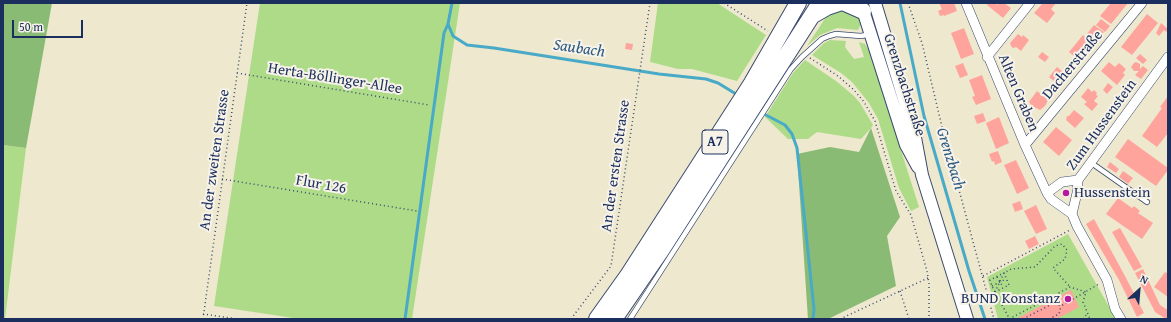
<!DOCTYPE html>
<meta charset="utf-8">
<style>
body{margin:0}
#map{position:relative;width:1171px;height:322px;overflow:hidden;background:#ede8ce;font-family:"Gentium Book Plus",serif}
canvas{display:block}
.frame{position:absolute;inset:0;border:4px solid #1b2f5e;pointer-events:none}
.north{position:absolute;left:1119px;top:270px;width:40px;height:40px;-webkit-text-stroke:3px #f7f3e8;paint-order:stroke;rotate:26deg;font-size:11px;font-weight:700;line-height:16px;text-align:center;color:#1b2f5e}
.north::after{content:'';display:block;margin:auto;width:14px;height:18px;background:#1b2f5e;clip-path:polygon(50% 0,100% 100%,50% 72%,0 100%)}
.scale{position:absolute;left:12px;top:20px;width:71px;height:18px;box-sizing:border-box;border:2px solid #1b2f5e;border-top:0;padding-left:5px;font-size:12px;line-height:14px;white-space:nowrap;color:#1b2f5e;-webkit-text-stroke:3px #f7f3e8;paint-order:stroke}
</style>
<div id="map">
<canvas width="1171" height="322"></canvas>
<div class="frame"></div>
<div class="north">N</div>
<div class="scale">50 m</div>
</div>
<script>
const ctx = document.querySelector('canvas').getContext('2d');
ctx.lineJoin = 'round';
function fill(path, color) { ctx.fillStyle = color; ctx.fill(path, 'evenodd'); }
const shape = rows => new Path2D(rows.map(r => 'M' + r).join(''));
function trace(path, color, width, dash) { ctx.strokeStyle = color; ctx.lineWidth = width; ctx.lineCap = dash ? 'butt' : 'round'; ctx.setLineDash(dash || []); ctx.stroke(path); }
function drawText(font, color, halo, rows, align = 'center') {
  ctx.font = font + ' "Gentium Book Plus",serif'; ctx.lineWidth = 4; ctx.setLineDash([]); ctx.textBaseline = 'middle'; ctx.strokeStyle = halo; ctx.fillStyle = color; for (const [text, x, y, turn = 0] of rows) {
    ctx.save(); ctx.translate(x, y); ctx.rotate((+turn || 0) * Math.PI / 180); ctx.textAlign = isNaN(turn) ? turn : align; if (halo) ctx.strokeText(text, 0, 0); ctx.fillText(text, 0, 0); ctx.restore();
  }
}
fill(shape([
 [260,3,460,3,412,319,300,319,214,306],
 [658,3,717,3,766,35,737,81,692,69,678,69,650,62],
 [844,8,856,13,861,24,858,30,837,28,820,35,807,46,830,11],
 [830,40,846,41,845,47,854,59,864,57,859,42,865,44,869,50,919,207,911,211,899,188,878,119,869,103,852,82,841,73,812,55,824,43],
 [805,60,836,81,854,96,860,103,873,125,871,128,861,139,817,132,808,139,788,139,765,117,793,73],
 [3,145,26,148,5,319,3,319],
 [1068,234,1116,319,998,319,987,277]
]), '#addb88');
fill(shape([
 [3,3,52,3,26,148,3,145],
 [871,128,900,217,887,236,896,286,828,319,808,319,797,154,830,147,859,152]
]), '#8abb74');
trace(shape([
 [900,3,924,116,969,271,985,319],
 [448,24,453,36,467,45,494,48,659,74,706,79,718,83,736,94],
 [766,115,785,125,792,134,797,148,814,309,813,319],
 [405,319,444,33,448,24,452,3]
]), '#49aac8', 3);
fill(shape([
 [939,3,954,3,957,11,944,16,944,15,940,16,938,11,942,9],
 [988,3,995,3,997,5,999,3,1004,3,1011,8,1003,18,987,5],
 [1043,3,1056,3,1051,9,1055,13,1047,23,1034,13],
 [1111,3,1128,3,1111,24,1100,16],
 [1147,14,1158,23,1132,55,1121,47],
 [1101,19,1110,26,1105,32,1096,25],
 [1161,23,1168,29,1166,32,1164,30,1159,36,1156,33],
 [1094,25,1104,32,1096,41,1087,34],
 [964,28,974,54,961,59,951,33],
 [1018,34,1022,37,1023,35,1029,40,1021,51,1016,47,1013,48,1011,46,1010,43],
 [1083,35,1095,45,1081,62,1069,52],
 [626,43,633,44,632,50,625,49],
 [1042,52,1049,57,1045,62,1038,57],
 [1140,54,1147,60,1143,64,1136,58],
 [1109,62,1115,67,1119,63,1126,69,1123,73,1125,75,1117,85,1101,71],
 [1136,62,1140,64,1140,69,1143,66,1148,70,1141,79,1135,75,1139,71,1134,71,1131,67,1134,63],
 [963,63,968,75,960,78,955,66],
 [1057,67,1068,76,1060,86,1049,77],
 [982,75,991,99,976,105,972,97,975,96,969,80],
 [1108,83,1113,87,1107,94,1103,90],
 [1088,88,1092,92,1094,90,1097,93,1096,95,1098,96,1094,101,1098,104,1092,111,1084,104,1087,102,1081,97],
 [1037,91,1048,100,1045,106,1040,110,1032,106,1029,102],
 [1168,96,1168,133,1157,147,1142,136,1162,108,1160,107],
 [1074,110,1084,118,1075,128,1066,120,1067,116,1069,116],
 [983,113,986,121,977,124,974,116],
 [999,117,1009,143,996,149,986,123],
 [1056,127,1072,140,1059,156,1043,142],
 [1128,139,1168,168,1168,170,1156,186,1115,157],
 [998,151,1002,162,995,165,994,161,992,162,989,154],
 [1016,160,1029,188,1017,194,1004,165],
 [1110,162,1119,169,1116,173,1107,167],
 [1123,171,1133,178,1128,184,1119,177],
 [1118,198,1132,208,1134,206,1140,211,1138,213,1153,223,1142,239,1106,214],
 [1020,201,1023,209,1015,212,1012,204],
 [1036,205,1047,229,1036,234,1024,211],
 [1094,219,1125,276,1144,313,1137,317,1119,280,1086,224],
 [1120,228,1142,267,1134,271,1112,232],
 [1035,236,1039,244,1029,249,1025,241],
 [1143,269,1160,305,1168,310,1168,319,1166,319,1155,312,1153,308,1135,273],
 [1165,272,1168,274,1168,297,1154,287],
 [1071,290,1079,307,1066,314,1056,319,1016,319]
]), '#ffa49d');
const lane = shape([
 [1090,162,1147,202],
 [630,319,791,69,802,57,822,39,829,36,836,34,861,36,871,34]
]);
const street = shape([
 [966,3,1025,145,1047,193,1051,199,1072,214,1077,226,1107,280,1115,309,1121,319],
 [987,57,1030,3],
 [1025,145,1142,3],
 [1047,193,1062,182,1078,180],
 [1072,214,1077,193,1078,180,1168,57]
]);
const secondary = shape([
 [875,3,914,132,922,175,967,319],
 [861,4,906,145,918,167]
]);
const highway = shape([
 [845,3,863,11],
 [813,15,827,7,839,3],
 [597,319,627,277,752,83,798,3],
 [614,319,662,249,820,3]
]);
trace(lane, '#3a4b6f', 6);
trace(street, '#3a4b6f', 10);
trace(secondary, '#3a4b6f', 14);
trace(highway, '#3a4b6f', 18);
trace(shape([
 [724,3,768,31],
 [908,3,922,43,943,131,994,319],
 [810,58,838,76,854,90,864,102,875,121,896,191,911,215,927,271,929,284,929,319],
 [237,73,429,105],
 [222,179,417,211],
 [983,276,1070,230],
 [997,277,1003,287],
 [992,286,1006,279],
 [900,291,909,319],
 [995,292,1004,273,1011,269,1035,267,1055,246,1062,244,1067,250,1065,259,1053,268,1070,287],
 [995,292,1009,285,1004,273,990,280,992,286,995,292,1009,318],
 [203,314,238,319],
 [203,319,247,3],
 [571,319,611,266,650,3],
 [840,319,928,278],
 [1009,319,1070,287,1086,292,1083,302,1090,319],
 [1023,319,1054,303,1061,306,1099,284],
 [1049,319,1059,314,1061,306],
 [1083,319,1087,314]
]), '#3a4b6f', 1.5, [1, 3]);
trace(lane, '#fff', 4.5);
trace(street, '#fff', 9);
trace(secondary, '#fff', 12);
trace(highway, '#fff', 16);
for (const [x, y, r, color] of [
 [1066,193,4,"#b5179e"],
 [1068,299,4,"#b5179e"]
]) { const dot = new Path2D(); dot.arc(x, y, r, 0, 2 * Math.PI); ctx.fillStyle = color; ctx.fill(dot); trace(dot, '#f7f3e8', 1.5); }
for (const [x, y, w] of [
 [715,142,26]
]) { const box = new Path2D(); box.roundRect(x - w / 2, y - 12, w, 24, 3); ctx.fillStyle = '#f7f3e8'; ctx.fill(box); trace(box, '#1b2f5e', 1); }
drawText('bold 14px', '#1b2f5e', null, [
 ["A7",715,142]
]);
drawText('15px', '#1b2f5e', '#f7f3e8', [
 ["Dacherstraße",1073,65,-50],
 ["Herta-Böllinger-Allee",335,79,9],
 ["Grenzbachstraße",904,85,72],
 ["Alten Graben",1018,93,67],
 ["Zum Hussenstein",1102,125,-54],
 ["An der zweiten Strasse",215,160,-82],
 ["An der ersten Strasse",616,166,-82],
 ["Flur 126",321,185,10]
]);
drawText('15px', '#1b2f5e', '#f7f3e8', [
 ["Hussenstein",1074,193],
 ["BUND Konstanz",1060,299,"right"]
], 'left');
drawText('italic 16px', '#2b5a83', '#f7f3e8', [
 ["Saubach",579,49,8],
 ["Grenzbach",950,159,73]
]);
</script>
